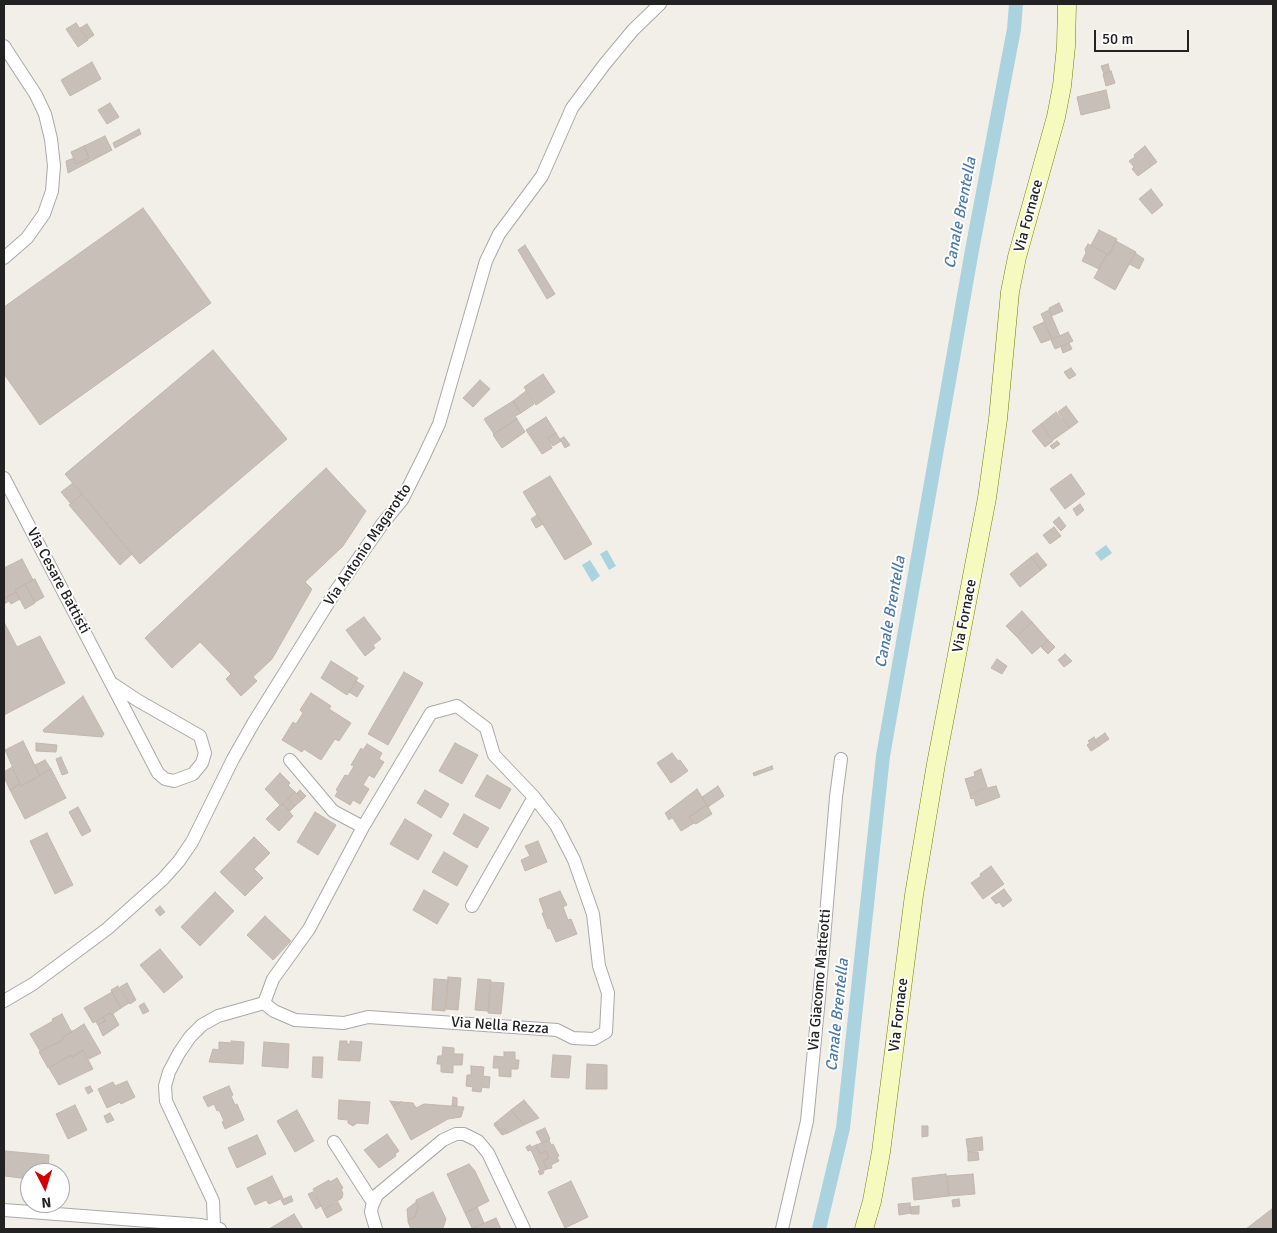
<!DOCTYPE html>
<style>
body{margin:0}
#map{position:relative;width:1277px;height:1233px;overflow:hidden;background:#f2efe9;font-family:Signika,sans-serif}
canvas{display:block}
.frame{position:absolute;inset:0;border:5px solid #222;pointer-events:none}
.north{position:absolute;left:20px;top:1163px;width:50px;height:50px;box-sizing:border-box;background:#fff;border:1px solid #a7a7a7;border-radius:50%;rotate:175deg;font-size:14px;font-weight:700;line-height:20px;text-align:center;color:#222}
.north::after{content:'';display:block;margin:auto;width:18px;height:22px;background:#d40000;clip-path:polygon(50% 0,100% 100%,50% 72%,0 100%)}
.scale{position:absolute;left:1094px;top:30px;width:95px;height:22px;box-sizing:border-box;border:2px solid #222;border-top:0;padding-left:6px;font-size:15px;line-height:18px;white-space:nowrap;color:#222;-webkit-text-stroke:4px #fff;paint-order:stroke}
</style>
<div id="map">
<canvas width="1277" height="1233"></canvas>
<div class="frame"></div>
<div class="north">N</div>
<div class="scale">50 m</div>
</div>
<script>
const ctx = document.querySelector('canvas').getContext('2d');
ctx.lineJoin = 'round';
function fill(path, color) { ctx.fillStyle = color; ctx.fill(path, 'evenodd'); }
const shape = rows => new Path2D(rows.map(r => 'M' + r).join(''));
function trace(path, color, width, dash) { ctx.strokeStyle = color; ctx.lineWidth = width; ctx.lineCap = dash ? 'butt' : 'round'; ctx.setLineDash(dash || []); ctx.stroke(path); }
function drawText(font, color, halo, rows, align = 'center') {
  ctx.font = font + ' Signika,sans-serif'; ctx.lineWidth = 4; ctx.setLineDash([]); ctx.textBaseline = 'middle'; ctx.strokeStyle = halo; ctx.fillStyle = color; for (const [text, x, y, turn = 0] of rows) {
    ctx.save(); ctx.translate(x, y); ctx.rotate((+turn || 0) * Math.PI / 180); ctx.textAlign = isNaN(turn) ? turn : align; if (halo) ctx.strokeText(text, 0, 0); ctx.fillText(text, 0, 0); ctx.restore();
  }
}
fill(shape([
 [1106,545,1112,553,1101,561,1095,553],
 [607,550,616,566,609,570,600,554],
 [590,560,600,576,592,582,582,565]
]), '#aad3df');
trace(shape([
 [819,1229,843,1128,883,756,972,250,1014,29,1016,4]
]), '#aad3df', 14);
const building = shape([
 [76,23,88,40,78,47,66,29,76,23],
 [87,24,94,35,88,39,80,28,87,24],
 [92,62,101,79,70,96,61,80,92,62],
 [1108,64,1110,72,1104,74,1101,66,1108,64],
 [1111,71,1115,83,1106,86,1103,74,1111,71],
 [1106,90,1110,108,1081,115,1077,97,1106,90],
 [110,103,119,117,107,124,98,110,110,103],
 [139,129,141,134,115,148,113,143,139,129],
 [105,136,112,150,68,173,66,161,74,158,76,164,89,158,84,146,105,136],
 [84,146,89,158,76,164,71,152,84,146],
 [1145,146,1157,162,1138,176,1132,169,1134,167,1129,161,1135,157,1134,155,1145,146],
 [1151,189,1163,205,1152,214,1139,199,1151,189],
 [143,208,211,303,40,425,4,374,4,307,143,208],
 [1099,230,1117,239,1109,255,1091,245,1099,230],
 [1116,241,1136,252,1115,290,1094,278,1107,254,1109,255,1116,241],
 [1088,244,1107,254,1099,269,1082,261,1086,253,1085,249,1088,244],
 [525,245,555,294,547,299,518,250,525,245],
 [1135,253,1144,259,1139,269,1129,264,1135,253],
 [1059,303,1063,311,1051,316,1049,308,1059,303],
 [1049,310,1060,336,1052,339,1041,314,1049,310],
 [1044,322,1052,339,1041,343,1033,327,1044,322],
 [1068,332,1073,341,1055,349,1051,340,1068,332],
 [1069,343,1072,349,1063,353,1061,347,1069,343],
 [213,350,287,439,140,564,65,474,213,350],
 [1071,368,1076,375,1069,379,1064,372,1071,368],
 [543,374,555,392,536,405,524,387,543,374],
 [480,380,490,389,473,407,463,398,480,380],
 [526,391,534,404,521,413,513,401,526,391],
 [513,401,521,413,515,416,517,419,494,434,484,419,513,401],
 [1066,406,1078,422,1070,428,1058,412,1066,406],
 [1056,412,1070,428,1053,440,1041,424,1056,412],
 [546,417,556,433,548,438,552,448,542,454,526,430,546,417],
 [517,419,525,432,502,448,493,435,494,434,517,419],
 [1041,424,1053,441,1045,447,1032,431,1041,424],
 [556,433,561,441,553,446,548,438,556,433],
 [564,437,570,445,565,448,560,439,564,437],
 [1057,441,1060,444,1053,449,1050,446,1057,441],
 [326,468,366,511,343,546,305,582,312,589,272,659,253,677,257,681,241,696,226,679,231,674,200,642,172,668,145,638,326,468],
 [1071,474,1085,494,1065,509,1050,489,1071,474],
 [550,476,592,544,565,560,523,492,550,476],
 [73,483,82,494,71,504,61,492,73,483],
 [82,494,132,554,120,565,69,505,82,494],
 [1080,504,1084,510,1077,516,1073,509,1080,504],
 [537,515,543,524,536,528,531,519,537,515],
 [1059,517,1066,526,1061,531,1053,522,1059,517],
 [1054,527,1061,536,1050,544,1043,535,1054,527],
 [1037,553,1047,565,1041,570,1031,557,1037,553],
 [1031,557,1041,570,1020,587,1010,574,1031,557],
 [22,559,33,580,15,590,16,592,4,599,4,568,22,559],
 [35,579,44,597,35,602,25,584,35,579],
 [25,584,35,603,25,609,15,590,25,584],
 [16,592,20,599,11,604,9,601,4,604,4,599,16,592],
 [1022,611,1032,622,1017,637,1006,626,1022,611],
 [364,617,381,639,373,645,375,648,365,656,346,630,364,617],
 [1032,622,1048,640,1032,654,1017,637,1032,622],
 [5,624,17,647,40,636,65,683,4,715,4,625,5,624],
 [1048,640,1055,647,1048,654,1041,647,1048,640],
 [1065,654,1072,661,1064,667,1058,660,1065,654],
 [997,659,1007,666,1002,674,991,668,997,659],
 [331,661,358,678,347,695,321,678,331,661],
 [404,672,423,683,388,745,368,734,404,672],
 [356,681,364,686,357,697,349,692,356,681],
 [311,693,331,706,329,709,351,723,339,741,335,739,321,760,304,749,302,752,282,740,293,722,296,724,303,713,300,710,311,693],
 [83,696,104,734,102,737,44,732,43,730,83,696],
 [1105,733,1109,739,1099,746,1095,740,1105,733],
 [1094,737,1099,746,1091,751,1087,745,1090,743,1088,741,1094,737],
 [23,741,40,776,21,786,5,750,23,741],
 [36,743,57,745,56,752,36,751,36,743],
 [455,743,478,755,462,784,439,771,455,743],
 [367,744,382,753,379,759,384,762,374,778,369,775,363,785,369,789,360,804,353,800,350,805,335,796,338,791,336,790,345,775,348,776,354,766,351,765,361,748,363,750,367,744],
 [672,753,678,761,680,760,688,771,671,783,657,763,672,753],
 [61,757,68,773,62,775,56,759,61,757],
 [45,760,51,769,39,775,35,765,45,760],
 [772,766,773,769,754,776,753,773,772,766],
 [12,767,20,784,10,790,4,777,4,772,12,767],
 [51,769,66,798,25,819,10,790,20,784,21,786,51,769],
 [981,769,987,787,970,795,965,779,975,776,974,772,981,769],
 [280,773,290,783,288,785,295,792,281,806,265,789,280,773],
 [487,775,511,789,500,809,475,796,487,775],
 [718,786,724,796,708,807,702,797,718,786],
 [996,786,1000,797,976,806,974,798,971,799,970,795,979,792,978,790,996,786],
 [697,789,707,805,689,817,694,823,681,831,668,811,697,789],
 [300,790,306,796,303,799,297,793,300,790],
 [425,790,449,804,441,818,417,803,425,790],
 [295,792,303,799,295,806,288,799,295,792],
 [288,799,295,806,290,811,283,804,288,799],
 [283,804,293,816,279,831,266,819,280,805,281,806,283,804],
 [707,805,712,814,696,824,694,823,689,817,707,805],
 [78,807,91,831,82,836,69,812,78,807],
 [668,811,673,817,669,820,665,813,668,811],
 [315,812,336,825,318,855,297,842,315,812],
 [464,814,489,828,477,848,453,834,464,814],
 [405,819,432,835,418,860,390,844,405,819],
 [47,833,73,885,55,894,30,841,47,833],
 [254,837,270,853,254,869,263,878,245,896,220,872,254,837],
 [538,841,547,862,525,871,521,860,530,856,525,846,538,841],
 [444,852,468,866,457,886,432,872,444,852],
 [991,866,1004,884,983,899,971,883,981,876,980,874,991,866],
 [1004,889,1012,900,1003,907,999,902,996,904,991,898,1004,889],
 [424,890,449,904,437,924,413,910,424,890],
 [560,891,567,905,563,907,568,920,571,919,577,934,556,942,550,928,548,929,542,913,544,913,539,899,560,891],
 [215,892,234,911,200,946,181,927,215,892],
 [160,906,165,912,160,916,155,910,160,906],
 [265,916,291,941,273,960,247,935,265,916],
 [160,949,183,977,164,993,140,965,160,949],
 [448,977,461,978,458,1010,446,1009,448,977],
 [434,979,448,980,445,1011,432,1010,434,979],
 [478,979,491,980,488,1011,475,1010,478,979],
 [490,982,504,983,501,1014,488,1013,490,982],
 [127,983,136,1000,130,1004,120,987,127,983],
 [118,986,129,1003,121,1008,112,992,111,990,118,986],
 [112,992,121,1008,111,1015,110,1013,93,1023,84,1008,112,992],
 [144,1003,149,1011,143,1014,139,1006,144,1003],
 [110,1013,111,1015,113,1014,119,1025,103,1036,98,1025,105,1021,103,1017,110,1013],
 [62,1014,71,1031,73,1031,62,1038,63,1040,40,1051,30,1034,53,1021,52,1019,62,1014],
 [103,1017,105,1021,98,1025,96,1022,103,1017],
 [84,1024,101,1053,89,1059,83,1050,72,1057,71,1055,48,1068,39,1052,63,1040,62,1038,84,1024],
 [231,1041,244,1042,243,1064,209,1062,213,1049,219,1050,219,1042,232,1043,231,1041],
 [340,1041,347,1041,347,1044,350,1044,350,1041,362,1042,360,1061,338,1060,340,1041],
 [264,1042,289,1044,288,1068,262,1066,264,1042],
 [443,1047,454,1048,454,1054,463,1054,462,1065,453,1065,453,1073,441,1072,441,1064,437,1064,438,1056,442,1056,443,1047],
 [83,1050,93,1069,59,1085,49,1068,71,1055,72,1057,83,1050],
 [504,1052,515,1052,515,1060,519,1060,518,1069,511,1069,511,1077,499,1076,499,1068,493,1068,494,1056,504,1057,504,1052],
 [553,1055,571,1056,569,1078,551,1077,553,1055],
 [313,1057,323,1057,322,1078,312,1077,313,1057],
 [587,1064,607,1065,607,1089,586,1089,587,1064],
 [471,1066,484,1067,483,1076,490,1077,489,1088,482,1087,481,1092,472,1091,473,1087,466,1086,467,1075,471,1075,471,1066],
 [127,1081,135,1097,121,1104,120,1102,107,1108,98,1089,113,1082,115,1086,127,1081],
 [90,1086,93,1091,88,1094,85,1088,90,1086],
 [229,1086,233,1095,231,1096,235,1105,237,1104,244,1120,225,1129,222,1122,224,1121,219,1110,217,1111,214,1104,208,1107,203,1097,229,1086],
 [453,1097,457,1098,457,1106,452,1106,453,1097],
 [339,1100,370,1102,368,1124,357,1123,353,1126,348,1123,348,1120,338,1119,339,1100],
 [524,1100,539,1118,524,1125,511,1110,524,1100],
 [390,1101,399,1102,401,1102,393,1106,390,1101],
 [401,1102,413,1103,416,1108,424,1104,464,1107,461,1117,448,1119,411,1140,393,1106,401,1102],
 [75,1105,87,1130,68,1139,56,1114,75,1105],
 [297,1110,314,1141,295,1152,277,1121,297,1110],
 [511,1110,524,1125,508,1133,504,1128,501,1131,495,1123,511,1110],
 [110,1113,114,1120,107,1123,104,1116,110,1113],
 [495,1123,501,1131,504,1128,508,1133,502,1135,494,1125,495,1123],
 [922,1126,928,1126,928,1136,922,1137,922,1126],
 [545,1128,550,1139,542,1143,536,1132,545,1128],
 [387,1134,399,1151,395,1154,396,1156,379,1168,364,1150,387,1134],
 [257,1135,266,1154,237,1168,228,1148,257,1135],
 [982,1137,983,1150,968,1152,966,1139,982,1137],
 [549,1140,551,1145,553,1144,559,1156,557,1157,559,1161,551,1165,552,1168,547,1169,543,1161,549,1158,546,1151,540,1154,536,1145,549,1140],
 [530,1145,531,1147,536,1145,540,1154,546,1151,549,1158,543,1161,547,1169,543,1171,544,1173,540,1175,538,1171,540,1170,531,1150,528,1151,526,1147,530,1145],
 [5,1151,49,1155,48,1173,30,1173,30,1179,4,1176,5,1151],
 [968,1152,978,1152,979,1160,968,1161,968,1152],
 [469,1164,475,1171,489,1201,465,1213,447,1174,469,1164],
 [946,1174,949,1196,914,1200,912,1178,946,1174],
 [973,1174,975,1194,949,1196,947,1176,973,1174],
 [272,1176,283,1198,269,1204,266,1200,255,1205,247,1188,272,1176],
 [337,1178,343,1188,341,1189,343,1194,342,1198,323,1210,313,1189,329,1180,330,1182,337,1178],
 [571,1181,588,1217,565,1228,548,1192,571,1181],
 [313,1192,321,1206,316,1209,308,1194,313,1192],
 [433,1192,446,1219,443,1228,440,1229,411,1229,408,1222,408,1220,415,1217,418,1207,416,1200,433,1192],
 [291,1196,293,1201,284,1205,281,1200,291,1196],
 [959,1199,960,1206,953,1207,952,1200,959,1199],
 [338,1202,342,1210,327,1218,323,1210,338,1202],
 [416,1202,418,1207,415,1217,408,1220,407,1209,416,1202],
 [910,1203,911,1213,899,1215,898,1204,910,1203],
 [919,1206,919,1214,911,1214,910,1207,919,1206],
 [477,1207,484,1223,472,1228,465,1213,477,1207],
 [1272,1209,1273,1229,1246,1229,1272,1209],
 [294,1214,303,1229,269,1229,294,1214],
 [496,1218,501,1229,474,1229,473,1228,496,1218]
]);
fill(building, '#c7bfb8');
trace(building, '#c4b6ab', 1);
const street = shape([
 [4,46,36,95,45,114,51,139,54,166,52,191,44,214,27,238,4,258],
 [4,478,158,773,165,779,174,781,193,774,202,763,205,753,200,736,137,700,113,684],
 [457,706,486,728,494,755,534,797,556,825,574,860,593,914,599,966,608,993,606,1032,594,1039,573,1038,557,1030,368,1017,344,1023,295,1020,274,1011,264,1003,273,979,309,929,363,827,431,713,457,706],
 [290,760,333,811,363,827],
 [472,906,534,797],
 [4,1001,33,984,107,929,163,879,179,861,192,842,233,759,254,722,335,592,383,523,402,500,423,458,439,424,486,261,499,234,542,176,572,108,604,65,633,30,660,4],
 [334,1142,370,1198,374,1200],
 [4,1210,201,1225,220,1229],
 [214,1227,213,1201,166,1101,165,1086,169,1072,179,1053,190,1037,202,1025,218,1016,264,1003],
 [376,1229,371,1212,372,1206,377,1195,443,1140,456,1134,464,1134,478,1141,488,1153,524,1229],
 [782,1229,807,1121,819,998,836,797,841,759]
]);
const secondary = shape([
 [864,1229,872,1201,881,1152,914,895,936,764,987,498,998,419,1010,292,1017,257,1056,117,1062,86,1066,46,1067,4]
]);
trace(street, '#a9a9a9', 14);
trace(secondary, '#707d05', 19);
trace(street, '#fff', 12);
trace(secondary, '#f7fabf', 18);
drawText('15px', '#222', '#fff', [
 ["Via Fornace",1029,216,-75],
 ["Via Antonio Magarotto",368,545,-56],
 ["Via Cesare Battisti",58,581,62],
 ["Via Fornace",965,616,-79],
 ["Via Giacomo Matteotti",820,980,-85],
 ["Via Fornace",899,1015,-83],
 ["Via Nella Rezza",500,1026,4]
]);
drawText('italic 16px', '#4a7aab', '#fff', [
 ["Canale Brentella",961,213,-79],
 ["Canale Brentella",891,612,-80],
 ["Canale Brentella",838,1015,-84]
]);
</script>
